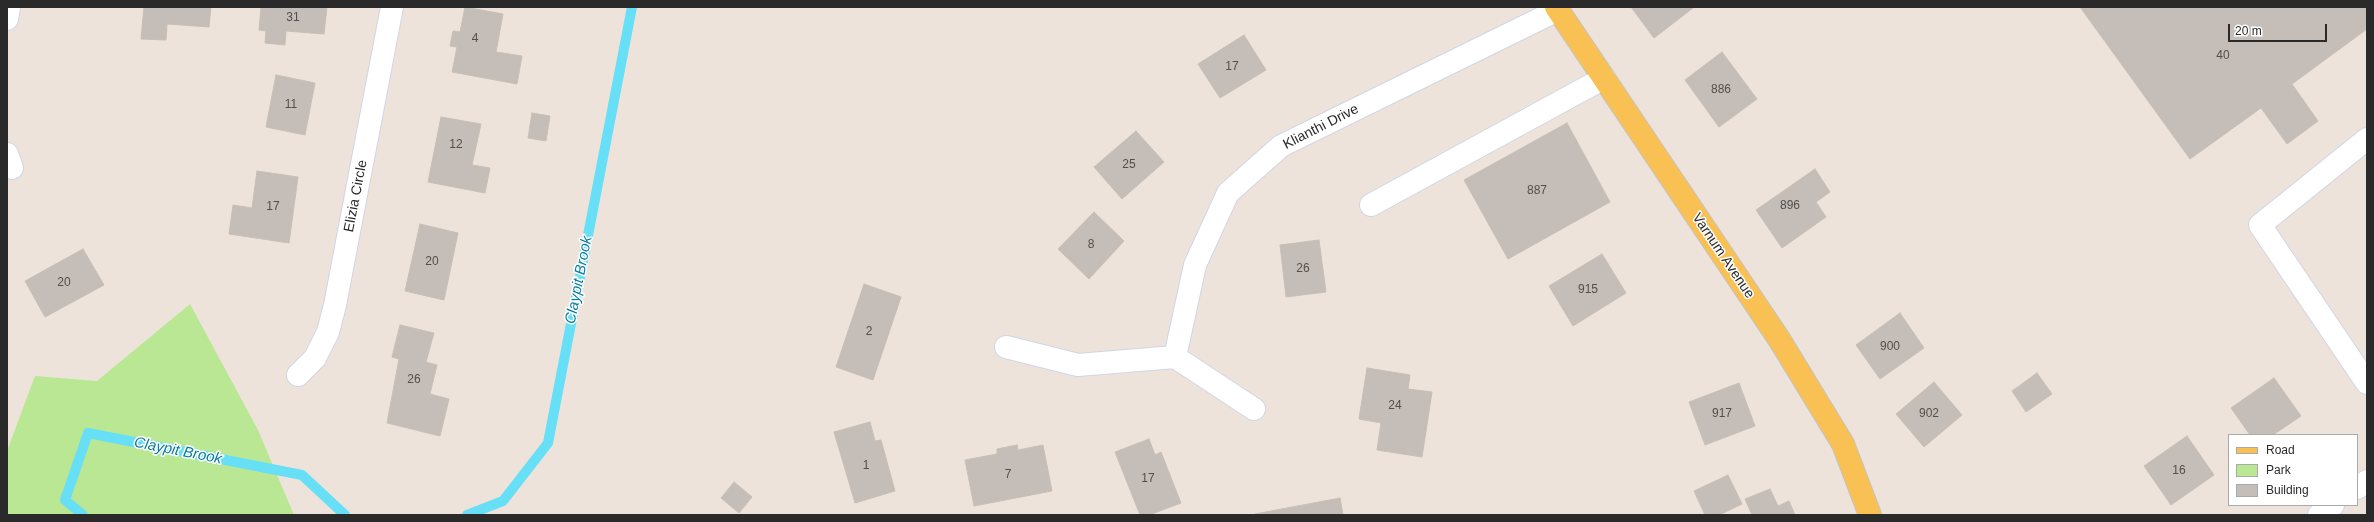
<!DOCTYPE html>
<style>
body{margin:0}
#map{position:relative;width:2374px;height:522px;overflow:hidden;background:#ede3db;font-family:Helvetica,sans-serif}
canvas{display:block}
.frame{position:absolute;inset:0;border:8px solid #2a2a2a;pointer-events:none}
.legend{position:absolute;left:2228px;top:434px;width:130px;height:72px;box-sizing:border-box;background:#fff;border:1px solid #aaa;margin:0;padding:5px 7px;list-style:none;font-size:12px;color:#2a2a2a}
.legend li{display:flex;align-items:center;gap:8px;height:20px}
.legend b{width:20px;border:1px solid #aaa}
.scale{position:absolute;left:2228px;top:24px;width:99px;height:18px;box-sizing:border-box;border:2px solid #2a2a2a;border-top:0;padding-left:5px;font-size:12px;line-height:14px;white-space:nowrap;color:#2a2a2a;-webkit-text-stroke:3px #fff;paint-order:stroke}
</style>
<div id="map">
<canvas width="2374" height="522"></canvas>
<div class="frame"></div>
<ul class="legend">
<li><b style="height:5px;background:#f9c154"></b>Road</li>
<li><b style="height:11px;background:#b9e793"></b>Park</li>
<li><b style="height:11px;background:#c5bdb7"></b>Building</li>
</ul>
<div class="scale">20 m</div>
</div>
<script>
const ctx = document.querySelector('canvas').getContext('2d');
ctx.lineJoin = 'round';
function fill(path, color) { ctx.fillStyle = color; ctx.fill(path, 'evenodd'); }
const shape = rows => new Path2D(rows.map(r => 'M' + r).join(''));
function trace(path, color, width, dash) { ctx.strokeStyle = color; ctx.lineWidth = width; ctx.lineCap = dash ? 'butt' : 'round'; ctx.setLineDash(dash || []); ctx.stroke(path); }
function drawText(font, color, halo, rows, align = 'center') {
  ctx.font = font + ' Helvetica,sans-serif'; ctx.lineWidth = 3; ctx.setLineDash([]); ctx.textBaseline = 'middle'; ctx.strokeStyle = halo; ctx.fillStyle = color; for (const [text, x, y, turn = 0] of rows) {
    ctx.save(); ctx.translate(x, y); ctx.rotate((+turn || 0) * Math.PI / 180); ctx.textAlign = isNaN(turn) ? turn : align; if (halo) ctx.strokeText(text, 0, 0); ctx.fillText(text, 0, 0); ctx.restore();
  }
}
fill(shape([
 [190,304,258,430,294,515,7,515,7,451,35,376,97,381]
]), '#b9e793');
trace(shape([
 [83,515,65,500,88,433,302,475,345,515],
 [467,515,503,501,548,443,632,7]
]), '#67dff6', 10);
const building = shape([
 [144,7,211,7,209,27,167,24,166,40,141,39,144,7],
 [261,7,327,7,324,34,286,31,285,45,265,43,266,31,259,30,261,7],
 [465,7,503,14,496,52,522,56,517,84,452,72,457,47,450,46,453,31,460,32,465,7],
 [1631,7,1692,7,1693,8,1654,38,1631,7],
 [2080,7,2367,7,2367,29,2292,84,2318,121,2287,144,2261,108,2190,159,2080,7],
 [1244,35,1266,70,1220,98,1198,64,1244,35],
 [1722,52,1757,99,1719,127,1685,80,1722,52],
 [276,75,315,83,305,135,266,127,276,75],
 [532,113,550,116,546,141,528,138,532,113],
 [441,117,481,124,472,165,490,168,485,193,428,182,441,117],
 [1567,123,1610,202,1508,259,1464,180,1567,123],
 [1136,131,1164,162,1122,199,1094,167,1136,131],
 [1815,169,1830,192,1816,202,1826,217,1782,248,1756,210,1815,169],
 [257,171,298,177,289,243,229,234,233,205,252,208,257,171],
 [1094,212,1124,241,1089,279,1058,249,1094,212],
 [420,224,458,233,444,300,405,291,420,224],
 [1319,240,1326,292,1286,297,1280,245,1319,240],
 [83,249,104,285,45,317,25,281,83,249],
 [1602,254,1626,293,1573,326,1549,286,1602,254],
 [864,284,901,297,873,380,836,367,864,284],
 [1900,313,1924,348,1880,379,1856,345,1900,313],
 [400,325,434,333,426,362,437,365,430,394,449,399,440,436,387,423,399,359,392,357,400,325],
 [1367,368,1410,375,1408,389,1432,392,1422,457,1377,450,1381,423,1359,419,1367,368],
 [2037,373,2052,394,2026,412,2012,391,2037,373],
 [2274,378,2301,416,2273,435,2250,435,2231,408,2274,378],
 [1934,382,1962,415,1924,447,1896,414,1934,382],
 [1739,383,1755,426,1705,445,1689,402,1739,383],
 [870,422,875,441,881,440,895,491,855,503,834,432,870,422],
 [2187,436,2214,475,2171,505,2144,466,2187,436],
 [1149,439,1155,455,1161,452,1181,503,1149,515,1140,515,1115,452,1149,439],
 [1017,445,1018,450,1043,445,1052,491,974,506,965,460,997,454,997,449,1017,445],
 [1728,475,1742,504,1719,515,1705,515,1694,491,1728,475],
 [734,482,752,497,739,513,721,498,734,482],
 [1770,489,1778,506,1789,501,1795,515,1752,515,1745,499,1770,489],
 [1340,498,1343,515,1256,515,1255,514,1340,498]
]);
fill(building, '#c5bdb7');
trace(building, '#c8bfb4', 1);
const minor = shape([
 [7,19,9,7],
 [2367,139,2260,225,2367,383],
 [7,154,12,168],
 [1371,205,1604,78],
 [1006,347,1078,365,1175,357,1254,409],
 [1175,357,1195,265,1228,193,1281,146,1558,10],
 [298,375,315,358,328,332,335,305,392,7],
 [2357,488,2367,481],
 [2319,515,2333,505]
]);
const major = shape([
 [1556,7,1779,339,1843,444,1870,515]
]);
trace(minor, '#d0d6e4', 24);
trace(major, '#c3c3c3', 24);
trace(minor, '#fff', 22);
trace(major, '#f9c154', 22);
drawText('12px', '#514f4d', null, [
 ["31",293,18],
 ["4",475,39],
 ["40",2223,56],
 ["17",1232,67],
 ["886",1721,90],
 ["11",291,105],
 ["12",456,145],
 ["25",1129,165],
 ["887",1537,191],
 ["896",1790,206],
 ["17",273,207],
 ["8",1091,245],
 ["20",432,262],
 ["26",1303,269],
 ["20",64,283],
 ["915",1588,290],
 ["2",869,332],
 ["900",1890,347],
 ["26",414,380],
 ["24",1395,406],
 ["917",1722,414],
 ["902",1929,414],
 ["1",866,466],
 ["16",2179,471],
 ["7",1008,475],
 ["17",1148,479]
]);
drawText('14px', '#2a2a2a', '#fff', [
 ["Klianthi Drive",1321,127,-27],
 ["Elizia Circle",356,196,-79],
 ["Varnum Avenue",1723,256,56]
]);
drawText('italic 15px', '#057da2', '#fff', [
 ["Claypit Brook",579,280,-79],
 ["Claypit Brook",178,451,11]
]);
</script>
